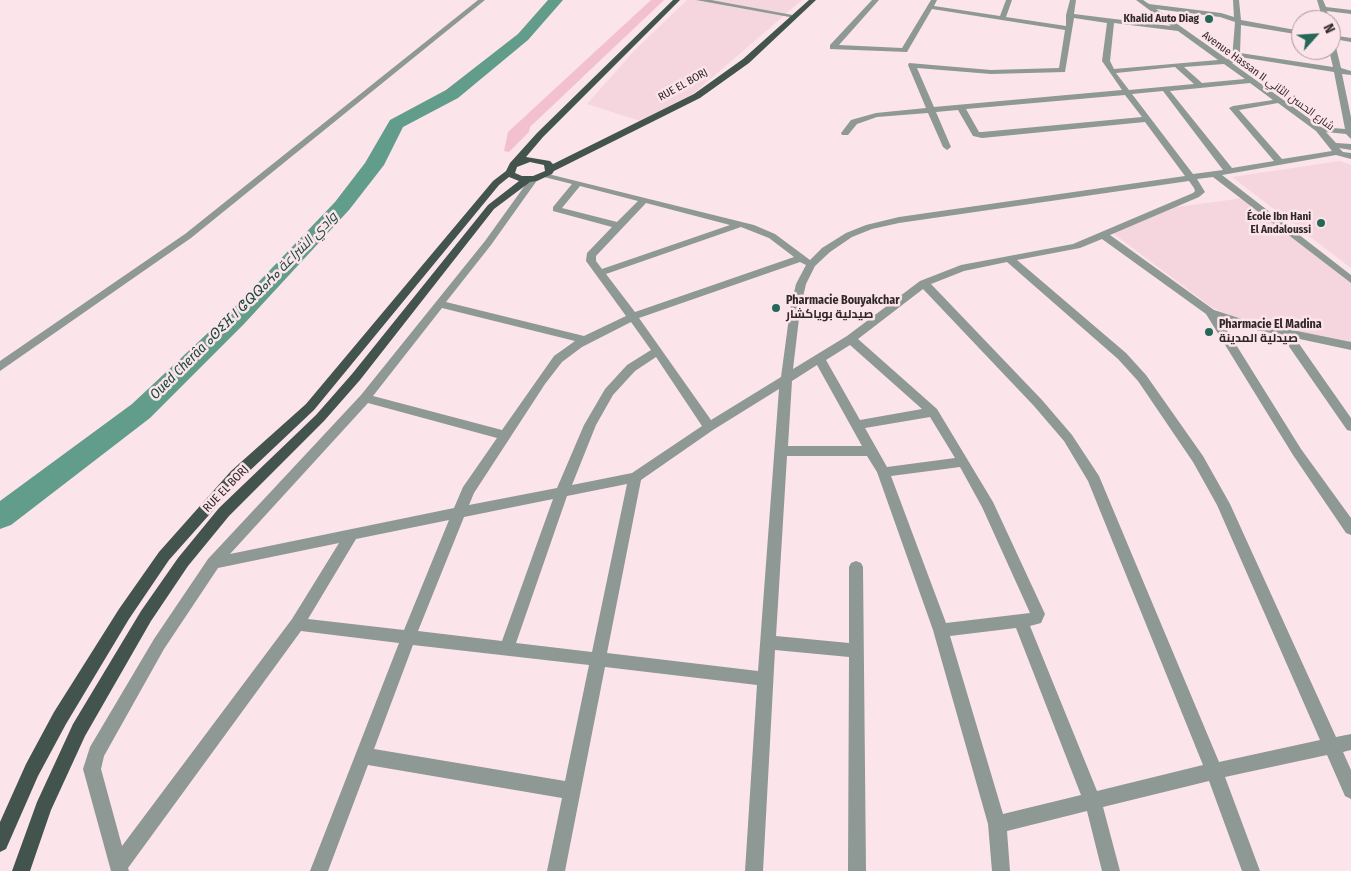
<!DOCTYPE html>
<meta charset="utf-8">
<style>
body{margin:0}
#map{position:relative;width:1351px;height:871px;overflow:hidden;background:#fce4eb;font-family:"Fira Sans Condensed",sans-serif}
canvas{display:block}
.north{position:absolute;left:1291px;top:10px;width:50px;height:50px;box-sizing:border-box;background:#fce4eb;border:1px solid #ab999e;border-radius:50%;rotate:64deg;font-size:14px;font-weight:700;line-height:20px;text-align:center;color:#31282a}
.north::after{content:'';display:block;margin:auto;width:18px;height:22px;background:#266857;clip-path:polygon(50% 0,100% 100%,50% 72%,0 100%)}
</style>
<div id="map">
<canvas width="1351" height="871"></canvas>
<div class="north">N</div>
</div>
<script>
const ctx = document.querySelector('canvas').getContext('2d');
ctx.lineJoin = 'round';
function fill(path, color) { ctx.fillStyle = color; ctx.fill(path, 'evenodd'); }
const shape = rows => new Path2D(rows.map(r => 'M' + r).join(''));
function trace(path, color, width, dash) { ctx.strokeStyle = color; ctx.lineWidth = width; ctx.lineCap = dash ? 'butt' : 'round'; ctx.setLineDash(dash || []); ctx.stroke(path); }
function drawText(font, color, halo, rows, align = 'center') {
  ctx.font = font + ' "Fira Sans Condensed",Cairo,"Noto Sans Tifinagh",sans-serif'; ctx.lineWidth = 5; ctx.setLineDash([]); ctx.textBaseline = 'middle'; ctx.strokeStyle = halo; ctx.fillStyle = color; for (const [text, x, y, turn = 0] of rows) {
    ctx.save(); ctx.translate(x, y); ctx.rotate((+turn || 0) * Math.PI / 180); ctx.textAlign = isNaN(turn) ? turn : align; if (halo) ctx.strokeText(text, 0, 0); ctx.fillText(text, 0, 0); ctx.restore();
  }
}
fill(shape([
 [687,0,802,0,693,94,640,121,587,104,634,51],
 [1340,161,1351,165,1351,268,1232,177],
 [1244,198,1351,280,1351,343,1235,319,1210,306,1110,231,1161,209]
]), '#f5d5de');
fill(shape([
 [651,0,664,0,530,127,529,132,509,152,504,151,508,132]
]), '#f2c0cf');
fill(shape([
 [548,0,563,0,528,40,458,98,403,127,384,165,349,210,244,324,150,418,11,525,0,529,0,501,132,404,228,314,335,202,365,163,390,120,446,90,518,34,548,0]
]), '#629c8b');
fill(shape([
 [478,0,485,0,191,238,0,371,0,361,185,234,478,0],
 [696,0,711,0,798,16,795,18,696,0],
 [872,0,879,0,839,45,902,48,931,0,937,0,934,6,1000,16,1006,0,1012,0,1006,17,1066,26,1066,15,1070,0,1076,0,1074,14,1171,26,1136,0,1143,0,1149,4,1221,13,1234,17,1233,0,1239,0,1241,20,1301,31,1301,35,1241,25,1240,53,1333,67,1329,50,1331,50,1331,35,1351,38,1351,42,1334,39,1341,68,1351,71,1351,75,1342,74,1351,117,1351,139,1346,134,1326,132,1336,143,1351,144,1351,150,1339,148,1343,152,1351,153,1351,159,1336,155,1222,175,1351,275,1351,283,1213,177,1197,179,1205,192,1199,197,1110,235,1214,310,1248,321,1351,342,1351,350,1295,338,1351,418,1351,431,1347,430,1281,335,1246,328,1220,319,1301,449,1351,518,1351,535,1346,533,1293,455,1206,314,1102,239,1080,248,1017,260,1126,353,1146,375,1203,456,1230,504,1336,737,1351,734,1351,750,1343,752,1351,770,1351,799,1345,796,1327,755,1225,777,1260,871,1242,871,1209,781,1103,807,1120,871,1102,871,1087,811,1007,831,1010,871,992,871,988,824,933,630,877,472,867,456,787,456,776,636,849,643,849,567,851,563,856,561,861,563,863,567,866,871,848,871,849,657,775,650,763,871,745,871,757,685,605,667,565,871,547,871,562,798,368,765,328,871,310,871,399,643,301,631,128,868,129,871,111,871,83,769,90,747,154,639,208,559,361,395,485,241,531,177,538,179,491,245,446,302,584,336,626,316,586,261,587,253,612,227,553,211,553,207,572,184,544,177,544,173,754,225,775,234,810,260,822,248,846,233,866,225,899,217,1185,176,1145,122,982,138,973,136,958,110,936,112,951,147,947,150,943,147,928,113,877,117,857,124,848,135,842,135,841,133,851,120,876,113,926,108,908,65,909,63,991,70,1059,68,1065,30,932,9,907,52,830,49,830,45,872,0],
 [1156,9,1220,17,1235,22,1232,59,1227,59,1156,9],
 [1074,18,1107,23,1102,61,1122,90,934,107,917,68,991,74,1065,72,1074,18],
 [1114,23,1178,31,1218,60,1114,69,1110,61,1114,23],
 [1240,57,1334,72,1345,129,1321,127,1232,63,1239,63,1240,57],
 [1224,64,1245,79,1202,83,1184,67,1224,64],
 [1175,67,1194,84,1129,90,1116,73,1175,67],
 [1250,83,1273,100,1233,106,1229,108,1274,161,1232,168,1170,91,1250,83],
 [1163,91,1223,170,1193,174,1132,94,1163,91],
 [1125,95,1142,117,982,132,979,132,966,109,1125,95],
 [1278,103,1316,131,1332,151,1282,159,1239,110,1278,103],
 [1189,181,1194,188,1195,191,1193,193,1073,244,961,265,920,281,847,336,793,369,800,310,806,284,815,266,830,252,852,237,872,229,899,223,1189,181],
 [580,186,638,201,617,222,562,208,580,186],
 [646,203,730,225,602,269,596,261,596,256,646,203],
 [741,227,769,238,794,257,635,312,606,274,741,227],
 [800,262,806,265,796,284,790,310,781,377,711,420,639,318,800,262],
 [1007,262,1118,359,1138,381,1193,462,1217,505,1320,740,1219,762,1099,476,1072,435,1042,400,931,284,964,271,1007,262],
 [923,289,1034,406,1064,441,1088,481,1203,765,1097,791,1030,626,1041,623,1045,614,993,502,937,409,858,339,923,289],
 [442,308,575,341,554,356,502,430,373,396,442,308],
 [631,322,651,350,627,365,605,389,584,425,557,488,469,505,474,493,545,384,562,362,582,347,631,322],
 [850,345,922,409,860,420,826,360,850,345],
 [656,357,702,426,632,473,572,485,596,425,613,395,635,371,656,357],
 [817,365,862,446,788,446,792,381,817,365],
 [779,389,758,671,607,653,641,480,713,430,779,389],
 [368,403,497,438,463,487,454,508,230,554,368,403],
 [930,417,955,458,887,467,865,428,930,417],
 [960,467,982,507,1030,613,946,623,891,476,960,467],
 [627,484,592,652,516,643,567,496,627,484],
 [553,499,502,641,418,631,464,517,553,499],
 [449,520,404,630,308,619,356,539,449,520],
 [339,543,292,619,122,846,101,769,104,756,164,649,218,568,339,543],
 [1016,628,1081,795,1003,814,950,636,1016,628],
 [413,645,589,665,565,781,374,749,413,645],
 [1317,0,1323,0,1326,7,1351,10,1351,14,1327,11,1329,20,1323,20,1317,0]
]), '#8e9894');
fill(shape([
 [673,0,680,0,543,137,526,157,550,161,553,164,694,94,743,59,809,0,816,0,749,63,700,98,554,171,552,174,537,181,530,182,494,209,360,380,324,421,229,516,188,566,151,621,85,736,51,810,30,871,12,871,37,802,73,724,141,611,178,558,219,508,316,415,352,374,488,205,519,181,509,177,499,185,314,410,241,479,169,560,129,619,66,724,38,776,6,849,0,852,0,822,26,764,54,712,119,609,159,552,231,471,306,404,493,181,506,171,510,163,537,133,673,0],
 [530,162,544,165,545,171,533,176,522,176,515,173,517,167,530,162]
]), '#43544e');
for (const [x, y, r, color] of [
 [1209,19,5,"#266857"],
 [1321,223,5,"#266857"],
 [776,308,5,"#266857"],
 [1209,332,5,"#266857"]
]) { const dot = new Path2D(); dot.arc(x, y, r, 0, 2 * Math.PI); ctx.fillStyle = color; ctx.fill(dot); trace(dot, '#fce4eb', 2); }
drawText('bold 11px', '#31282a', '#fce4eb', [
 ["Khalid Auto Diag",1199,19],
 ["École Ibn Hani",1311,217],
 ["El Andaloussi",1311,230]
], 'right');
drawText('11px', '#31282a', '#fce4eb', [
 ["Avenue Hassan II شارع الحسن الثاني",1268,81,36],
 ["RUE EL BORJ",683,85,-29]
]);
drawText('bold 12px', '#31282a', '#fce4eb', [
 ["Pharmacie Bouyakchar",786,301],
 ["صيدلية بوياكشار",786,315],
 ["Pharmacie El Madina",1219,325],
 ["صيدلية المدينة",1219,339]
], 'left');
drawText('12px', '#31282a', '#fce4eb', [
 ["RUE EL BORJ",226,489,-46]
]);
drawText('italic 14px', '#184a3d', '#fce4eb', [
 ["Oued Cherâa ⴰⵙⵉⴼ ⵏ ⵛⵕⵕⴰⵄⴰ وادي الشراعة",244,306,-45]
]);
</script>
